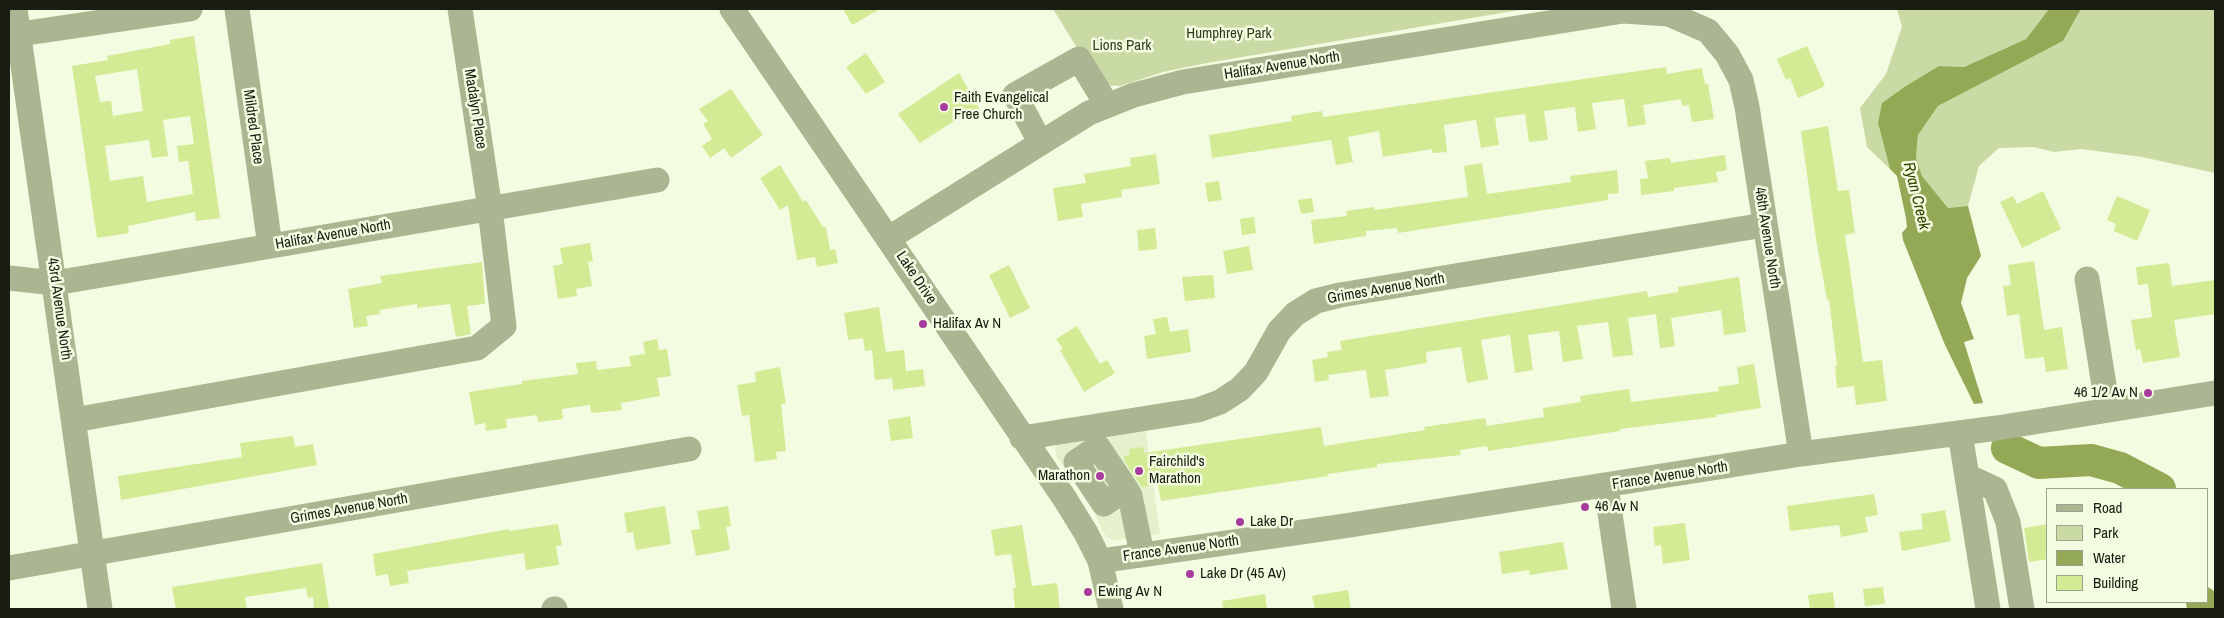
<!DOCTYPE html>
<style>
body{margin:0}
#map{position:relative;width:2224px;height:618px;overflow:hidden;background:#f3fbe0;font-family:"Archivo Narrow",sans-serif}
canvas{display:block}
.frame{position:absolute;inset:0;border:10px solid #191c12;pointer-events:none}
.legend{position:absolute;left:2046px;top:488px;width:162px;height:115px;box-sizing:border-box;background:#f3fbe0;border:1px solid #9ca28e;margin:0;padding:6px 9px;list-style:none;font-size:15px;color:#191c12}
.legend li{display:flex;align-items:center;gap:10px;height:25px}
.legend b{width:25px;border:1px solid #9ca28e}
</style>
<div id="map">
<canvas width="2224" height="618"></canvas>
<div class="frame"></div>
<ul class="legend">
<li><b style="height:6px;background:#aab591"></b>Road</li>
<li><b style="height:14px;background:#cadaa4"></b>Park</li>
<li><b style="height:14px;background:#93a955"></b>Water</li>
<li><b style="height:14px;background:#d3eb95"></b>Building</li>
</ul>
</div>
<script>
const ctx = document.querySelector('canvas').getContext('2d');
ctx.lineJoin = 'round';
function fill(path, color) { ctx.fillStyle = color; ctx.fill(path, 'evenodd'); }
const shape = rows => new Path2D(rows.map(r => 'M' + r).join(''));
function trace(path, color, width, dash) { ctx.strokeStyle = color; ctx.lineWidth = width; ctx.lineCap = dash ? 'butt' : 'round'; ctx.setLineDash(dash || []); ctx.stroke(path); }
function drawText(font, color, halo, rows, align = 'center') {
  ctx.font = font + ' "Archivo Narrow",sans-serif'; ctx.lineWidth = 5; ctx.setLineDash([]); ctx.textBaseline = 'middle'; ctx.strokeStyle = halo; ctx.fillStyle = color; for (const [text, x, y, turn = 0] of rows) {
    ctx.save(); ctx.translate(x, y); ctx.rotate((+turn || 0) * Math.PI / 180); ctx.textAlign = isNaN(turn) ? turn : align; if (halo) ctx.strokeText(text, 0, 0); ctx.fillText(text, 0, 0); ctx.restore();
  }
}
fill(shape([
 [1145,427,1160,534,1114,540,1107,538,1104,533,1091,506,1056,456,1055,447,1057,443]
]), '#e5f0cd');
fill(shape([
 [1053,9,1525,9,1207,63,1163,72,1120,86,1100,85],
 [1897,9,2049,9,2026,39,1964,67,1939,66,1878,123,1890,169,1867,147,1860,108,1886,74,1902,27],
 [2081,9,2215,9,2215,173,2142,157,2081,149,2054,152,2034,147,1999,148,1979,166,1968,206,1948,208,1922,176,1916,158,1918,135,1938,106,2063,41]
]), '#cadaa4');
fill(shape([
 [2049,9,2081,9,2063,41,1938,106,1918,135,1916,158,1922,176,1948,208,1968,206,1981,256,1967,278,1961,303,1974,339,1964,342,1983,403,1974,404,1945,345,1903,240,1902,233,1907,227,1906,218,1897,176,1890,169,1878,123,1882,103,1906,86,1939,66,1964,67,2026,39]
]), '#93a955');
trace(shape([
 [2007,448,2039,463,2091,460,2120,468,2160,489],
 [2202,602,2203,609]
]), '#93a955', 32);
fill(shape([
 [843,9,880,9,852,25],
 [194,36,220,218,196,221,195,212,128,226,129,233,97,238,72,66,108,60,107,56,170,44,170,40],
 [137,69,143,111,113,116,111,101,100,102,95,76],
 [190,116,194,144,177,146,179,162,188,161,193,194,147,202,143,176,110,181,105,146,149,140,152,158,168,156,163,120],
 [1807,46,1825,86,1798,98,1790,78,1786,80,1777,59],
 [866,53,885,82,866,94,846,67],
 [1666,67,1667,74,1702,68,1705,84,1708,84,1714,119,1692,122,1689,105,1682,106,1681,99,1643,105,1646,124,1628,127,1624,99,1592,103,1596,129,1578,132,1575,107,1544,111,1548,140,1529,142,1525,114,1495,118,1499,145,1481,148,1476,120,1444,125,1447,152,1432,153,1432,149,1383,157,1379,131,1348,137,1353,162,1336,165,1331,140,1212,158,1209,135,1292,121,1291,116,1322,111,1323,117],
 [959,73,980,110,968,119,965,114,920,143,898,114],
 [731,89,763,135,731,158,724,148,710,158,702,146,712,139,703,124,708,121,699,109],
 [1828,126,1838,191,1849,190,1855,233,1845,235,1863,362,1882,360,1887,401,1856,405,1854,386,1837,388,1835,366,1837,366,1829,299,1827,300,1816,239,1801,131],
 [1156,154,1160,184,1121,190,1122,197,1081,204,1083,217,1058,221,1053,188,1086,183,1084,174,1131,166,1130,158],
 [1725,155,1727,170,1716,172,1718,182,1674,188,1674,191,1641,195,1640,179,1648,178,1645,161,1670,158,1671,163],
 [1482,163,1487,194,1571,182,1570,176,1617,170,1619,193,1608,194,1608,200,1398,233,1397,228,1366,231,1366,236,1314,244,1311,220,1347,216,1346,211,1374,207,1375,210,1468,197,1464,166],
 [780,165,803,202,806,200,823,227,826,227,830,250,835,249,838,263,817,267,815,257,797,260,788,205,780,210,760,178],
 [1219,181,1222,200,1208,202,1205,183],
 [2043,191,2061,229,2022,248,2000,202,2013,196,2017,204],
 [2117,196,2150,210,2137,241,2114,231,2116,224,2107,220],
 [1312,198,1314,212,1301,214,1298,200],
 [1254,217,1256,233,1242,235,1240,219],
 [1155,228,1157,249,1139,251,1137,230],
 [590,243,593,261,588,262,592,286,576,289,577,296,558,299,553,266,563,264,560,248],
 [1249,246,1253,270,1227,274,1223,251],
 [2034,261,2044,330,2062,327,2068,369,2046,372,2044,357,2025,359,2019,314,2007,316,2003,286,2011,285,2008,265],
 [482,262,485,304,467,306,471,334,456,337,450,304,417,308,417,304,379,310,380,314,366,316,368,326,354,328,348,289,382,283,380,276],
 [2169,263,2172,286,2215,280,2215,314,2174,320,2180,357,2143,363,2140,349,2136,350,2131,320,2152,317,2148,284,2138,285,2136,267],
 [1009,265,1030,308,1010,318,989,275],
 [1213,275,1215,298,1185,301,1182,277],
 [1739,277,1746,332,1724,335,1721,310,1671,318,1675,346,1660,348,1656,314,1628,318,1633,355,1613,357,1608,322,1577,326,1583,359,1563,362,1559,331,1528,335,1533,370,1515,373,1510,335,1481,340,1488,379,1467,383,1461,347,1426,352,1427,363,1385,370,1389,396,1370,398,1366,370,1328,375,1329,380,1315,382,1312,360,1328,357,1327,352,1342,350,1340,341,1647,291,1648,297,1678,292,1678,287],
 [879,307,886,352,904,350,906,371,923,369,925,386,893,390,892,378,875,380,872,350,865,351,863,338,848,340,844,313],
 [1167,317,1170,332,1188,329,1191,352,1147,359,1144,336,1156,334,1153,319],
 [1077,326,1100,364,1107,360,1115,373,1084,392,1060,350,1063,349,1056,339],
 [657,339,659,350,667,349,671,376,657,378,660,396,621,403,622,410,591,413,590,405,562,409,563,419,538,422,537,415,506,419,507,428,486,431,485,423,475,425,469,392,522,384,522,381,578,374,576,363,596,361,597,370,631,366,629,356,645,354,643,342],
 [1754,364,1761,408,1716,415,1717,417,1620,429,1620,431,1488,451,1487,446,1460,450,1461,455,1377,464,1377,467,1328,474,1328,476,1161,501,1158,485,1142,487,1125,462,1124,456,1130,455,1129,449,1143,447,1144,453,1321,427,1324,446,1425,430,1424,427,1485,418,1487,426,1544,417,1543,408,1581,402,1580,396,1629,389,1631,402,1719,391,1718,387,1739,384,1737,367],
 [780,367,786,403,781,404,786,451,776,452,777,459,755,462,749,415,742,416,737,385,756,382,755,372],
 [910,416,913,438,891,441,888,420],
 [293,436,295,447,313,444,317,465,121,500,118,476,242,457,240,443],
 [1874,494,1878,515,1865,517,1868,532,1841,537,1839,525,1790,531,1787,506],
 [665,506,671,544,636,550,633,532,627,533,624,513],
 [728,506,731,526,726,527,730,550,696,556,691,530,700,529,697,511],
 [1945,510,1951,541,1902,551,1899,532,1923,529,1921,514],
 [1685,523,1690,560,1663,564,1661,545,1655,546,1653,527],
 [558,524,562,545,556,546,559,565,526,570,524,553,407,571,409,583,390,586,388,574,376,576,373,554,509,529,509,531],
 [2048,524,2048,559,2029,562,2024,528],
 [1022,525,1032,586,1057,583,1060,609,1015,609,1013,588,1016,588,1011,554,995,556,991,530],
 [1563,542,1568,569,1530,575,1529,570,1502,574,1499,552],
 [322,563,329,609,314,609,313,597,308,598,306,588,245,597,247,609,176,609,172,587],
 [1883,587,1885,604,1865,606,1863,589],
 [1348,590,1351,609,1315,609,1312,596],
 [1833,592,1835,609,1810,609,1808,595],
 [1265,594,1267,609,1223,609,1222,601]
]), '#d3eb95');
trace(shape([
 [15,9,100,609],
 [237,9,270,246],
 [732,9,1065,499,1086,533,1100,561,1111,609],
 [20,34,190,9],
 [1040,142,1015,95,1079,59,1107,105],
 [889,238,1089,113,1134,95,1183,82,1623,11,1669,14,1708,31,1727,54,1741,80,1747,107,1801,454],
 [9,278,55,283,657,180],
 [2087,279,2108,410],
 [74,420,477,348,504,326,490,209,460,9],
 [1960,433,1988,609],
 [1022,438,1198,410,1220,402,1240,389,1256,372,1279,331,1295,314,1316,301,1340,295,1764,225],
 [1967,476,1995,489,2008,522,2022,609],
 [1606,486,1624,609],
 [1126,489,1104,504,1076,462,1098,447,1126,489,1130,496,1142,554],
 [1100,561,1344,526,1801,454,1997,428,2215,393],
 [9,568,689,449],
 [554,609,555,609]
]), '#aab591', 25);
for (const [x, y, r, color] of [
 [944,107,5,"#a63c9d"],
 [923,324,5,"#a63c9d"],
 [2148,393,5,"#a63c9d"],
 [1139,471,5,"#a63c9d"],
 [1100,476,5,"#a63c9d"],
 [1585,507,5,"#a63c9d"],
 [1240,522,5,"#a63c9d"],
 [1190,574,5,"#a63c9d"],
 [1088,592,5,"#a63c9d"]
]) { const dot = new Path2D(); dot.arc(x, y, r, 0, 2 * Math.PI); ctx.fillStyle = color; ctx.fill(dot); trace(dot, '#f3fbe0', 2); }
drawText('15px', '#333b18', '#f3fbe0', [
 ["Humphrey Park",1229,34],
 ["Lions Park",1122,46]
]);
drawText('15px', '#191c12', '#f3fbe0', [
 ["Halifax Avenue North",1282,66,-9],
 ["Madalyn Place",475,109,81],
 ["Mildred Place",253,127,82],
 ["Halifax Avenue North",333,235,-10],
 ["46th Avenue North",1767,238,81],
 ["Lake Drive",916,278,56],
 ["Grimes Avenue North",1386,289,-10],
 ["43rd Avenue North",59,309,82],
 ["France Avenue North",1670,476,-9],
 ["Grimes Avenue North",349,509,-10],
 ["France Avenue North",1181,549,-8]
]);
drawText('15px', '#191c12', '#f3fbe0', [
 ["Faith Evangelical",954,98],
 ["Free Church",954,115],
 ["Halifax Av N",933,324],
 ["46 1/2 Av N",2138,393,"right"],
 ["Fairchild's",1149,462],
 ["Marathon",1149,479],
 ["Marathon",1090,476,"right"],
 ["46 Av N",1595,507],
 ["Lake Dr",1250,522],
 ["Lake Dr (45 Av)",1200,574],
 ["Ewing Av N",1098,592]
], 'left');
drawText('italic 16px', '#374301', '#f3fbe0', [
 ["Ryan Creek",1916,196,76]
]);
</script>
